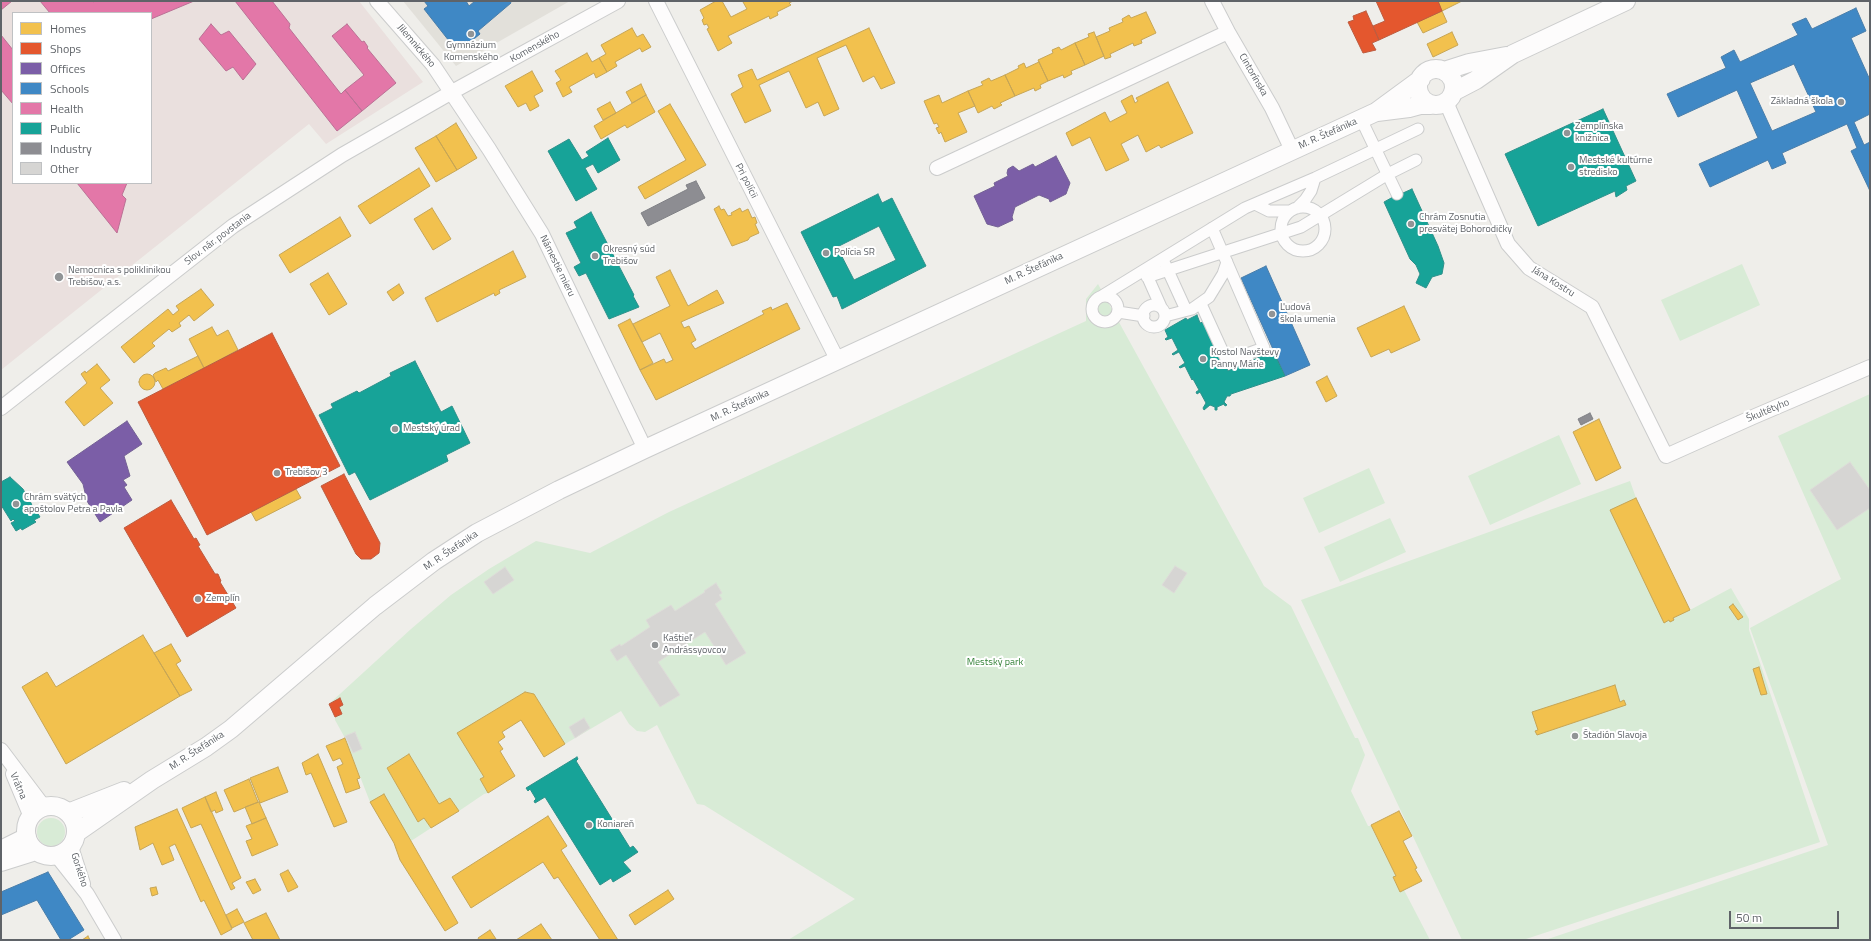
<!DOCTYPE html>
<meta charset="utf-8">
<style>
body{margin:0}
#map{position:relative;width:1871px;height:941px;overflow:hidden;background:#efeeea;font-family:"Titillium Web",sans-serif}
canvas{display:block}
.frame{position:absolute;inset:0;border:2px solid #5f6368;pointer-events:none}
.legend{position:absolute;left:12px;top:12px;width:140px;height:172px;box-sizing:border-box;background:#fff;border:1px solid #bfc1c3;margin:0;padding:5px 7px;list-style:none;font-size:12px;color:#5f6368}
.legend li{display:flex;align-items:center;gap:8px;height:20px}
.legend b{width:20px;border:1px solid #bfc1c3}
.scale{position:absolute;left:1729px;top:911px;width:110px;height:18px;box-sizing:border-box;border:2px solid #5f6368;border-top:0;padding-left:5px;font-size:12px;line-height:14px;white-space:nowrap;color:#5f6368;-webkit-text-stroke:3px #fff;paint-order:stroke}
</style>
<div id="map">
<canvas width="1871" height="941"></canvas>
<div class="frame"></div>
<ul class="legend">
<li><b style="height:11px;background:#f2c14e"></b>Homes</li>
<li><b style="height:11px;background:#e4572e"></b>Shops</li>
<li><b style="height:11px;background:#7b5ea7"></b>Offices</li>
<li><b style="height:11px;background:#3f88c5"></b>Schools</li>
<li><b style="height:11px;background:#e377a8"></b>Health</li>
<li><b style="height:11px;background:#17a398"></b>Public</li>
<li><b style="height:11px;background:#8d8d92"></b>Industry</li>
<li><b style="height:11px;background:#d6d5d3"></b>Other</li>
</ul>
<div class="scale">50 m</div>
</div>
<script>
const ctx = document.querySelector('canvas').getContext('2d');
ctx.lineJoin = 'round';
function fill(path, color) { ctx.fillStyle = color; ctx.fill(path, 'evenodd'); }
const shape = rows => new Path2D(rows.map(r => 'M' + r).join(''));
function trace(path, color, width, dash) { ctx.strokeStyle = color; ctx.lineWidth = width; ctx.lineCap = dash ? 'butt' : 'round'; ctx.setLineDash(dash || []); ctx.stroke(path); }
function drawText(font, color, halo, rows, align = 'center') {
  ctx.font = font + ' "Titillium Web",sans-serif'; ctx.lineWidth = 4; ctx.setLineDash([]); ctx.textBaseline = 'middle'; ctx.strokeStyle = halo; ctx.fillStyle = color; for (const [text, x, y, turn = 0] of rows) {
    ctx.save(); ctx.translate(x, y); ctx.rotate((+turn || 0) * Math.PI / 180); ctx.textAlign = isNaN(turn) ? turn : align; if (halo) ctx.strokeText(text, 0, 0); ctx.fillText(text, 0, 0); ctx.restore();
  }
}
fill(shape([
 [403,1,570,1,456,66]
]), '#e2e0da');
fill(shape([
 [1,1,359,1,423,82,326,144,309,124,1,370],
 [13,13,151,13,151,183,13,183]
]), '#eae0de');
fill(shape([
 [1742,264,1760,305,1680,341,1661,300],
 [1098,284,1264,586,1291,606,1355,738,1358,738,1365,755,1351,791,1368,826,1371,826,1396,876,1393,878,1400,892,1404,890,1430,940,788,940,855,899,704,805,697,804,657,725,645,732,637,731,629,724,621,711,565,744,534,694,525,692,458,733,484,777,480,779,488,793,484,794,459,811,450,798,439,804,409,754,387,768,418,822,424,818,431,828,411,841,370,802,345,738,335,720,335,717,342,714,339,707,343,704,340,699,329,704,411,629,451,595,489,569,536,541,590,553,669,512,1086,321,1086,299],
 [1870,394,1870,940,1545,940,1828,845,1750,628,1841,579,1778,436],
 [1559,435,1581,484,1490,525,1468,476],
 [1369,468,1385,503,1319,533,1303,498],
 [1630,481,1636,498,1690,610,1731,588,1749,619,1749,630,1820,842,1523,940,1462,940,1301,600],
 [1390,518,1406,552,1340,582,1324,547],
 '37 832a14 14 0 1 1 28 0a14 14 0 1 1-28 0Z'
]), '#d8ebd6');
const homes = shape([
 [716,1,722,1,731,17,747,9,743,2,746,1,793,1,789,3,791,5,777,12,778,15,770,19,769,16,728,36,732,43,718,51,707,29,709,28,707,24,704,25,702,20,704,18,700,10,716,1],
 [1438,1,1462,1,1442,11,1438,1],
 [1442,11,1447,22,1423,33,1417,22,1442,11],
 [1146,12,1156,33,1141,40,1142,43,1134,46,1133,43,1110,54,1111,57,1105,59,1096,37,1110,31,1109,28,1123,22,1122,19,1129,15,1131,18,1146,12],
 [632,28,637,37,643,34,651,47,642,52,640,48,615,62,617,66,607,72,599,58,606,54,601,45,632,28],
 [869,28,895,83,881,89,874,76,863,82,846,45,817,58,839,109,824,116,818,102,806,108,789,71,759,85,771,111,745,123,731,94,743,87,738,75,752,69,757,80,869,28],
 [1094,32,1104,56,1085,65,1075,43,1089,37,1088,34,1094,32],
 [1452,32,1458,45,1433,57,1427,44,1452,32],
 [1075,43,1085,65,1071,71,1072,74,1064,78,1063,75,1048,81,1038,60,1053,53,1052,50,1059,47,1061,50,1075,43],
 [587,53,592,62,599,58,607,72,596,78,594,73,569,87,572,92,563,97,556,83,561,80,555,71,587,53],
 [1039,62,1048,81,1040,85,1041,88,1035,91,1034,88,1015,96,1005,75,1019,68,1018,66,1024,63,1026,68,1039,62],
 [532,71,543,91,534,96,539,106,530,111,526,103,518,107,505,86,532,71],
 [1005,75,1015,96,1000,103,1002,105,994,109,992,106,978,113,968,91,983,85,981,82,989,78,991,81,1005,75],
 [1168,82,1193,133,1161,148,1159,145,1146,152,1138,135,1121,144,1129,160,1106,171,1090,137,1072,146,1066,133,1105,112,1110,122,1127,113,1121,101,1132,95,1135,103,1138,101,1136,98,1168,82],
 [641,84,646,95,632,103,626,92,641,84],
 [968,91,975,106,958,113,967,132,945,142,941,132,939,134,936,128,939,127,937,123,934,124,924,101,939,95,942,103,968,91],
 [646,95,655,112,627,128,625,125,601,139,594,126,646,95],
 [610,102,616,113,603,120,597,109,610,102],
 [670,104,706,165,645,199,638,187,686,160,658,111,670,104],
 [456,123,477,158,457,170,436,136,456,123],
 [436,136,457,170,436,182,415,148,436,136],
 [419,168,430,186,370,224,358,206,419,168],
 [719,206,721,210,724,209,728,216,732,215,731,213,740,208,742,212,748,209,752,218,755,217,757,223,755,224,759,233,750,237,748,240,732,246,714,209,719,206],
 [432,208,451,239,433,250,414,219,432,208],
 [340,217,351,236,290,273,279,255,340,217],
 [513,251,526,277,499,290,500,293,495,296,494,293,437,322,425,298,513,251],
 [670,270,688,306,717,290,724,303,681,322,684,328,689,326,696,340,691,343,695,349,764,314,762,311,771,307,772,310,787,303,800,329,656,400,640,370,664,359,666,363,673,360,660,333,642,342,633,324,670,306,656,277,670,270],
 [328,273,347,304,329,315,310,284,328,273],
 [399,284,404,293,393,301,387,292,399,284],
 [201,289,214,305,194,321,189,315,179,323,181,326,172,332,169,329,152,343,155,346,134,363,121,347,168,309,173,315,179,310,176,306,201,289],
 [1404,306,1420,340,1391,353,1389,349,1371,357,1357,328,1404,306],
 [630,319,653,363,640,370,618,325,630,319],
 [212,327,217,336,228,330,238,350,204,368,189,339,212,327],
 [198,356,204,368,163,389,158,380,156,382,153,375,155,373,166,368,168,371,198,356],
 [97,364,110,380,100,388,113,403,84,426,65,402,87,383,81,374,85,371,86,373,97,364],
 '139 382a8 8 0 1 1 16 0a8 8 0 1 1-16 0Z',
 [1327,376,1337,396,1326,402,1316,382,1327,376],
 [1599,419,1621,468,1596,481,1573,432,1599,419],
 [296,489,301,498,256,521,251,512,296,489],
 [1636,498,1690,610,1673,618,1674,620,1670,622,1669,620,1664,623,1610,510,1636,498],
 [1733,604,1743,617,1738,620,1729,607,1733,604],
 [143,635,180,696,66,764,22,687,47,672,56,687,143,635],
 [171,644,181,661,176,664,192,690,180,696,154,653,171,644],
 [1759,667,1767,694,1761,695,1753,669,1759,667],
 [1615,685,1620,702,1624,700,1626,705,1537,735,1535,731,1538,730,1532,712,1615,685],
 [525,692,534,694,565,744,544,757,521,720,502,732,505,737,498,742,503,749,500,751,515,776,488,793,480,779,484,777,457,733,525,692],
 [345,738,360,778,357,779,360,788,346,793,337,767,343,764,340,758,333,761,326,746,345,738],
 [318,754,347,822,334,827,311,773,306,775,302,763,318,754],
 [409,754,439,804,450,798,459,811,431,828,424,818,418,822,387,768,409,754],
 [278,767,288,792,260,803,250,778,278,767],
 [249,779,258,802,234,812,224,790,249,779],
 [216,792,223,810,216,813,215,810,211,812,205,797,216,792],
 [384,794,458,923,445,931,400,860,394,843,370,802,384,794],
 [205,797,241,878,232,883,235,888,231,890,201,824,191,828,182,808,205,797],
 [259,802,266,818,252,824,245,807,259,802],
 [177,809,232,929,221,935,204,900,201,902,175,844,169,847,174,860,162,865,153,843,140,850,135,827,177,809],
 [1399,811,1412,836,1403,841,1417,868,1415,869,1422,881,1400,892,1393,877,1396,876,1371,825,1399,811],
 [548,816,567,846,561,850,618,940,600,940,558,877,554,879,543,862,471,908,452,877,548,816],
 [266,818,278,845,252,856,246,841,252,839,246,826,266,818],
 [288,870,298,887,288,892,280,874,288,870],
 [255,879,261,890,253,894,246,882,255,879],
 [156,887,158,894,152,896,150,888,156,887],
 [668,890,674,899,635,925,629,915,668,890],
 [237,909,244,922,232,928,226,915,237,909],
 [266,913,280,940,253,940,244,923,266,913],
 [541,924,552,940,516,940,541,924],
 [490,930,496,939,479,940,478,938,490,930],
 [88,936,90,940,82,940,88,936]
]);
fill(homes, '#f2c14e');
trace(homes, '#c6a556', 1);
const shops = shape([
 [1376,1,1438,1,1442,11,1379,40,1373,26,1385,21,1376,1],
 [1366,11,1379,40,1372,43,1376,50,1363,53,1348,22,1354,20,1353,16,1366,11],
 [272,333,340,466,207,535,138,402,272,333],
 [344,474,380,543,379,553,371,559,361,559,356,554,321,486,344,474],
 [171,500,194,539,196,538,200,545,198,546,215,574,218,574,221,581,220,582,236,608,187,637,124,528,171,500],
 [340,698,343,705,339,707,342,714,335,717,329,704,340,698]
]);
fill(shops, '#e4572e');
trace(shops, '#bc5b3f', 1);
const offices = shape([
 [1056,156,1070,183,1066,194,1050,202,1049,199,1039,195,1015,207,1012,217,1013,220,998,227,987,224,974,196,995,186,994,183,1008,176,1007,173,1008,169,1013,166,1019,171,1033,164,1035,167,1056,156],
 [127,421,142,444,124,456,130,476,123,480,127,485,124,487,132,500,100,522,87,501,83,484,67,462,127,421]
]);
fill(offices, '#7b5ea7');
trace(offices, '#736094', 1);
const schools = shape([
 [424,1,466,1,469,6,475,1,510,1,511,3,478,31,480,34,464,47,459,41,453,46,424,9,428,6,424,1],
 [1856,8,1866,31,1851,38,1870,80,1870,114,1854,122,1864,145,1870,142,1870,191,1851,151,1857,148,1847,124,1782,153,1786,163,1772,169,1768,160,1710,187,1699,164,1758,138,1737,90,1678,117,1667,94,1726,68,1721,57,1734,50,1740,62,1798,35,1792,24,1806,18,1812,29,1856,8],
 [1794,64,1816,112,1772,131,1750,83,1794,64],
 [1266,266,1310,365,1285,376,1241,278,1266,266],
 [48,872,84,930,68,940,61,940,37,900,1,915,1,892,48,872]
]);
fill(schools, '#3f88c5');
trace(schools, '#497da9', 1);
const health = shape([
 [1,1,12,1,1,10,1,1],
 [40,1,92,1,93,2,95,1,194,1,151,19,151,13,50,13,40,1],
 [235,1,272,1,290,24,289,28,341,94,345,90,362,111,337,131,235,1],
 [211,24,221,35,229,31,256,64,243,80,233,67,226,71,199,39,211,24],
 [347,24,362,42,364,41,368,47,367,48,396,83,362,111,345,90,364,75,332,36,347,24],
 [1,35,13,50,13,104,1,90,1,35],
 [77,183,127,183,122,195,126,199,117,233,77,183]
]);
fill(health, '#e377a8');
trace(health, '#bb7195', 1);
const public = shape([
 [1603,109,1636,181,1626,186,1627,190,1616,197,1615,191,1538,226,1505,154,1603,109],
 [608,138,620,160,598,173,593,164,585,168,597,189,576,201,548,151,569,139,582,160,589,156,586,152,608,138],
 [1412,189,1438,246,1444,263,1442,274,1432,277,1426,288,1416,283,1420,274,1416,265,1410,259,1384,202,1402,192,1403,193,1412,189],
 [878,194,882,203,892,198,926,266,842,309,837,296,833,297,801,232,878,194],
 [879,226,896,260,854,280,837,247,879,226],
 [591,212,634,295,633,296,639,307,609,319,586,273,579,276,574,267,581,263,566,233,577,228,574,222,591,212],
 [1197,315,1200,323,1206,321,1228,371,1273,351,1285,376,1231,394,1230,396,1227,396,1224,402,1227,405,1225,406,1224,404,1217,407,1217,410,1215,410,1215,407,1210,405,1204,410,1203,408,1206,403,1200,392,1197,394,1196,392,1199,390,1193,379,1192,380,1185,366,1180,368,1179,367,1185,363,1179,352,1173,355,1172,354,1178,350,1172,338,1166,340,1165,339,1168,337,1165,330,1186,318,1187,320,1197,315],
 [415,361,441,412,452,406,470,443,446,455,448,461,370,500,355,472,349,475,319,415,333,408,331,404,357,391,359,393,391,376,390,373,415,361],
 [10,477,23,489,31,503,33,508,31,509,32,511,35,509,40,517,34,520,36,522,22,530,21,528,16,531,11,523,15,521,13,519,11,521,1,505,1,482,10,477],
 [577,757,578,759,576,761,630,848,633,846,638,852,623,862,631,871,613,882,611,878,600,885,545,797,535,803,534,801,536,799,530,789,528,791,526,788,577,757]
]);
fill(public, '#17a398');
trace(public, '#2d908a', 1);
const industry = shape([
 [696,181,705,198,648,226,641,213,688,189,686,185,696,181],
 [1590,413,1593,419,1581,425,1578,419,1590,413]
]);
fill(industry, '#8d8d92');
trace(industry, '#7f8085', 1);
const building = shape([
 [1850,462,1870,490,1870,508,1837,530,1810,490,1850,462],
 [1175,566,1187,573,1174,593,1162,585,1175,566],
 [505,567,514,580,493,594,484,582,505,567],
 [716,583,722,593,719,595,722,599,715,604,746,653,726,665,705,632,686,644,687,646,679,651,678,649,658,662,680,695,660,707,626,655,617,661,610,650,620,644,621,646,650,627,646,620,671,605,675,611,705,592,704,591,716,583],
 [584,718,590,728,575,738,569,727,584,718],
 [355,732,362,749,353,753,345,736,355,732]
]);
fill(building, '#d6d5d3');
trace(building, '#deddd9', 1);
const pedestrian = shape([
 [1361,119,1397,194],
 [1255,204,1269,211,1290,211],
 '1281 229a22 22 0 1 1 44 0a22 22 0 1 1-44 0Z',
 [1297,208,1305,200,1311,191,1315,178],
 [1165,264,1186,310],
 [1145,271,1161,307],
 [1147,277,1301,227,1388,174,1416,160],
 '1092 309a13 13 0 1 1 26 0a13 13 0 1 1-26 0Z',
 [1102,296,1245,208,1315,178,1418,129],
 [1201,304,1227,361,1264,348,1212,228],
 '1143 316a11 11 0 1 1 22 0a11 11 0 1 1-22 0Z',
 [1118,312,1144,316],
 [1165,316,1192,309,1209,297,1223,274,1227,262]
]);
const minor = shape([
 [377,1,433,65,489,149,542,234,645,449],
 [656,1,838,361],
 [1212,1,1228,32,1272,108,1292,150],
 [1446,102,1508,244,1529,268,1592,307,1666,456,1753,417,1870,367],
 [937,168,1228,32],
 [1,408,233,226,342,155,452,92,618,1],
 [1,750,44,807],
 [13,774,31,817],
 [71,847,83,884],
 [57,856,87,894,114,940]
]);
const tertiary = shape([
 '1418 87a18 18 0 1 1 36 0a18 18 0 1 1-36 0Z',
 [1444,71,1469,63,1506,56],
 [1453,92,1476,80,1513,54,1626,1],
 [1377,112,1409,108,1420,105,1431,105],
 '26 831a25 25 0 1 1 50 0a25 25 0 1 1-50 0Z',
 [68,813,124,791],
 [76,833,152,780,206,747,231,729,375,606,434,561,477,533,559,490,645,449,1376,112,1421,79],
 [1,850,27,837],
 [1,862,36,851]
]);
trace(pedestrian, '#cbcccc', 13);
trace(minor, '#cbcccc', 16);
trace(tertiary, '#cbcccc', 20);
trace(pedestrian, '#fdfcfc', 11);
trace(minor, '#fdfcfc', 14);
trace(tertiary, '#fdfcfc', 18);
for (const [x, y, r, color] of [
 [471,34,4,"#919496"],
 [1841,102,4,"#919496"],
 [1567,133,4,"#919496"],
 [1571,167,4,"#919496"],
 [1411,224,4,"#919496"],
 [826,253,4,"#919496"],
 [595,256,4,"#919496"],
 [59,277,5,"#919496"],
 [1272,314,4,"#919496"],
 [1203,359,4,"#919496"],
 [395,429,4,"#919496"],
 [277,473,4,"#919496"],
 [16,504,4,"#919496"],
 [198,599,4,"#919496"],
 [655,645,4,"#919496"],
 [1575,736,4,"#919496"],
 [589,825,4,"#919496"]
]) { const dot = new Path2D(); dot.arc(x, y, r, 0, 2 * Math.PI); ctx.fillStyle = color; ctx.fill(dot); trace(dot, '#fff', 1.5); }
drawText('10px', '#5f6368', '#fff', [
 ["Jilemnického",416,46,50],
 ["Komenského",535,47,-29],
 ["Cintorínska",1253,75,60],
 ["M. R. Štefánika",1328,134,-24],
 ["Pri polícii",746,181,63],
 ["Slov. nár. povstania",218,239,-37],
 ["Námestie mieru",557,266,64],
 ["M. R. Štefánika",1034,269,-25],
 ["Jána Kostru",1553,282,32],
 ["M. R. Štefánika",740,406,-25],
 ["Škultétyho",1768,411,-23],
 ["M. R. Štefánika",451,551,-34],
 ["M. R. Štefánika",197,751,-33],
 ["Vrátna",18,786,67],
 ["Gorkého",79,870,72]
]);
drawText('10px', '#5f6368', '#fff', [
 ["Gymnázium",471,46,"center"],
 ["Komenského",471,58,"center"],
 ["Základná škola",1833,102,"right"],
 ["Zemplínska",1575,127],
 ["knižnica",1575,139],
 ["Mestské kultúrne",1579,161],
 ["stredisko",1579,173],
 ["Chrám Zosnutia",1419,218],
 ["presvätej Bohorodičky",1419,230],
 ["Okresný súd",603,250],
 ["Trebišov",603,262],
 ["Polícia SR",834,253],
 ["Nemocnica s poliklinikou",68,271],
 ["Trebišov, a.s.",68,283],
 ["Ľudová",1280,308],
 ["škola umenia",1280,320],
 ["Kostol Navštevy",1211,353],
 ["Panny Márie",1211,365],
 ["Mestský úrad",403,429],
 ["Trebišov 3",285,473],
 ["Chrám svätých",24,498],
 ["apoštolov Petra a Pavla",24,510],
 ["Zemplín",206,599],
 ["Kaštieľ",663,639],
 ["Andrássyovcov",663,651],
 ["Štadión Slavoja",1583,736],
 ["Koniareň",597,825]
], 'left');
drawText('10px', '#348238', '#fff', [
 ["Mestský park",995,663]
]);
</script>
